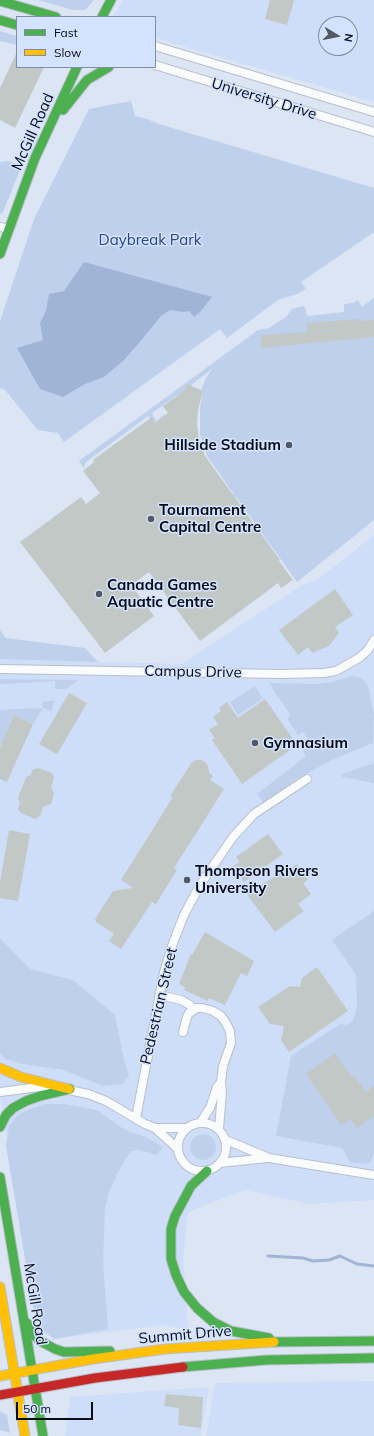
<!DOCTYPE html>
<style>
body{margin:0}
#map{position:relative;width:374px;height:1436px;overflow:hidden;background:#dce5f4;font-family:Mulish,sans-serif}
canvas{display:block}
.legend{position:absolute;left:16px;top:16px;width:140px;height:52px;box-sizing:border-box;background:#d2e2ff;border:1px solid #818da2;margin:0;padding:5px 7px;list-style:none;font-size:12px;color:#080d17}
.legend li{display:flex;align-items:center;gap:8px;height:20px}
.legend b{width:20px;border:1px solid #818da2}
.north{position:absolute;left:318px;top:16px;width:40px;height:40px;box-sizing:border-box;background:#d2e2ff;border:1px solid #818da2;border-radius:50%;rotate:100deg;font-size:11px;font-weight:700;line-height:16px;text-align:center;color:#080d17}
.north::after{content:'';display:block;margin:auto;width:14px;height:18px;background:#525964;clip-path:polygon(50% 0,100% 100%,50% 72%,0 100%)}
.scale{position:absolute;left:16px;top:1402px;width:77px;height:18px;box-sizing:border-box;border:2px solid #080d17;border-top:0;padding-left:5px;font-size:12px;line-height:14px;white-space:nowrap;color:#080d17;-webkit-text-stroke:3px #d2e2ff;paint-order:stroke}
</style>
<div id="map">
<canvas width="374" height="1436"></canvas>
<ul class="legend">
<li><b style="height:5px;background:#4caf50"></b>Fast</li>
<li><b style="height:5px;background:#ffc107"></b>Slow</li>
</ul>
<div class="north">N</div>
<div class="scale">50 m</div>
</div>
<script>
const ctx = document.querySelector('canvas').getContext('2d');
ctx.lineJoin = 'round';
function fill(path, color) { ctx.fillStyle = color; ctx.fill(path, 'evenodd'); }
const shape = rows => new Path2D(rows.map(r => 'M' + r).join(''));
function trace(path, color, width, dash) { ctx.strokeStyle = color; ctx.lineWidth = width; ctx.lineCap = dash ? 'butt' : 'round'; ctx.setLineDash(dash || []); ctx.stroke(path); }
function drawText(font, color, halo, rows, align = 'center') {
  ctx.font = font + ' Mulish,sans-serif'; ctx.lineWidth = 3; ctx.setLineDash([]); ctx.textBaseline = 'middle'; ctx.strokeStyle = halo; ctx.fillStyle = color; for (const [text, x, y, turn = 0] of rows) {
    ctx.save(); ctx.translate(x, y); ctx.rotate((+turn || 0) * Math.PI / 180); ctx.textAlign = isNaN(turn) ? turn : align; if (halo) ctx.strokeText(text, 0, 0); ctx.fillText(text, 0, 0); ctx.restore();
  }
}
fill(shape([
 [123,0,374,0,374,102,155,38,155,17,113,17],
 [326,24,350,24,350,48,326,48],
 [374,535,374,1200,309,1204,245,1190,188,1212,183,1257,188,1329,162,1325,54,1339,46,1333,39,1324,34,1312,0,1096,0,659,181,664,304,584,317,580],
 [374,1381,374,1436,206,1436,215,1383],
 [209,1387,201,1436,65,1436,70,1397]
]), '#cfdef8');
fill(shape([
 [38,0,94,0,85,10,73,10],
 [0,31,17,36,17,45,0,41],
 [131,101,135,116,147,119,159,124,374,188,374,232,301,282,306,289,297,294,278,300,227,338,220,329,64,442,58,433,38,430,5,390,0,388,0,321,34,219,89,109],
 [8,161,19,164,20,170,3,212,0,214,0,162],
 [374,298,374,520,297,582,236,497,233,497,233,493,207,456,200,434,200,408,203,391,201,390,206,378,212,369,190,386,187,384,184,392,176,396,152,413,156,421,165,414,166,415,155,423,152,418,150,418,148,416,85,463,84,468,79,461,258,330,269,328,286,317,292,309,303,306,306,309,307,316,344,312,344,304,353,303,358,300,362,307],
 [0,630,6,638,85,648,98,662,0,659],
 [351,676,356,676,363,679,368,686,374,715,373,743,332,760,295,780,264,803,257,794,306,756,302,749,311,744,303,732,298,735,287,718,291,716,269,683,315,684,332,682],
 [0,679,79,680,66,689,55,689,55,681,0,684],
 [255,686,263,698,238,715,230,702],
 [55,700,51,711,43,708,33,724,14,715,0,746,0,710,43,708,42,702],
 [374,763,374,783,342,777,342,774],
 [374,911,374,1153,371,1162,366,1164,350,1162,342,1148,276,1136,291,1056,340,1024,346,1025,353,1021,357,1007,356,975,332,940],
 [0,938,30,969,73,980,115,1015,124,1060,129,1075,123,1084,103,1086,63,1070,23,1064,5,1059,0,1053],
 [47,1104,64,1104,97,1110,125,1130,146,1137,163,1147,157,1155,139,1150,131,1151,119,1170,109,1192,105,1209,103,1263,108,1329,54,1339,46,1333,39,1324,34,1312,6,1146,9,1126,16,1117,26,1110],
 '190 1147a13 13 0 1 1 26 0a13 13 0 1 1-26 0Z',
 [0,1411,7,1415,10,1433,0,1430]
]), '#bfd0ed');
fill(shape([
 [84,262,212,297,200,312,194,317,189,311,183,312,170,310,161,316,139,343,123,361,104,377,85,384,63,397,40,389,17,348,43,340,40,323,46,311,49,294,64,291]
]), '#a0b4d6');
trace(shape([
 [268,1256,303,1258,313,1261,329,1260,340,1256,357,1264,374,1266]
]), '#a0b4d6', 3);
fill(shape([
 [270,0,294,0,287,25,265,19],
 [17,52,17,67,44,67,15,128,0,120,0,88],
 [359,319,360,321,374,320,374,337,261,348,261,335,307,332,307,323],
 [187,384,203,391,198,410,197,423,199,440,205,456,280,560,279,561,293,580,281,588,278,583,200,641,149,572,131,585,154,616,105,653,20,542,81,497,86,504,100,493,83,471,94,462,93,460,152,417,155,423,168,413,163,406,184,391],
 [335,589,353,615,335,627,339,633,329,646,312,653,308,647,298,655,279,630],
 [69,693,87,703,57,754,39,744],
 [265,699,297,745,242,784,212,740,215,738,209,730,218,724,213,717,221,711,219,708,227,702,238,718],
 [14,715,33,724,7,782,0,779,0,747],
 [196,760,201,760,205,762,208,766,209,773,213,776,210,780,224,789,174,868,177,870,156,904,152,902,121,949,109,941,114,934,96,922,95,919,113,891,133,888,121,880,173,797,170,796,192,762],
 [38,768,52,773,54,778,51,787,54,793,51,804,43,807,40,816,35,819,21,813,18,809,20,803,18,798,26,777,31,775,32,770],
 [9,830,30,834,18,901,0,898,0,882],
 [268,834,283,854,244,882,233,866,240,862,236,857],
 [297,864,308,880,303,883,311,894,298,904,304,911,275,932,246,893],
 [205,932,254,961,247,976,241,973,225,1005,209,998,208,1001,184,990,185,987,179,984,191,954,192,955],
 [317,967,348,1011,289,1052,281,1040,284,1026,270,1024,258,1007,290,986,300,987,302,978],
 [335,1053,352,1077,354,1075,366,1092,374,1086,374,1116,357,1128,350,1119,341,1125,306,1074],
 [166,1394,203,1397,201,1428,178,1425,179,1408,164,1406]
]), '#c2c8c6');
const street = shape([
 [155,46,374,112],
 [155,65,374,132],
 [0,227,9,229],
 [0,669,281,674,324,673,336,671,359,658,368,650,374,640],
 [160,995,181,1000,190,1005,193,1010],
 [183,1032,187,1017,189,1013,197,1008,202,1008,213,1011,221,1016,226,1023,230,1031,231,1043,223,1066,221,1082,222,1092,219,1129],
 [64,1089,88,1094,106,1101,145,1124,155,1128,178,1149],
 [0,1092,39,1087,51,1088],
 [136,1118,164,972,173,943,184,915,200,885,233,837,254,814,307,779],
 '178 1147a24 24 0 1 1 48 0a24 24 0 1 1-48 0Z',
 [200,1123,210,1108,217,1087,221,1082],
 [155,1128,186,1128],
 [226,1140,269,1158,374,1175],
 [220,1163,267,1158]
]);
const fast = shape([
 [0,1,56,17],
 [102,17,111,0],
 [0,20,17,25],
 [63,110,87,80,109,67],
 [0,254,35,158,77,67],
 [0,1127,6,1115,13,1108,26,1101,40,1096,70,1089],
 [207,1171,191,1186,175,1216,171,1229,171,1259,176,1275,184,1292,197,1308,213,1322,231,1331,269,1338],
 [0,1177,43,1436],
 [27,1323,34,1335,40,1341,55,1349,64,1352,110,1351],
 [274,1342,374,1341],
 [183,1367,266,1360,374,1358]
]);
const slow = shape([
 [0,1068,21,1077,69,1089],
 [0,1287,25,1436],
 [0,1376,93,1359,165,1349,274,1342]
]);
const jam = shape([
 [0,1395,95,1378,183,1367]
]);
trace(street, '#b8bfcb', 10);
trace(fast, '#b8bfcb', 11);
trace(slow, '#b8bfcb', 11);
trace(jam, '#b8bfcb', 11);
trace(street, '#fafbfd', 8);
trace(fast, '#4caf50', 9);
trace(slow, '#ffc107', 9);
trace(jam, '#c62828', 9);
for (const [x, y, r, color] of [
 [289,445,4,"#525964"],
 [151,519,4,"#525964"],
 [99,594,4,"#525964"],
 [255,743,4,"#525964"],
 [187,880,4,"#525964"]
]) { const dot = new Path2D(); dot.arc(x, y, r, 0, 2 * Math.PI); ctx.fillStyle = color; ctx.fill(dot); trace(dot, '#d2e2ff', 1.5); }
drawText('15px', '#080d17', '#d2e2ff', [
 ["University Drive",264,99,17],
 ["McGill Road",33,132,-66],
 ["Campus Drive",193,672,1],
 ["Pedestrian Street",159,1006,-77],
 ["McGill Road",35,1304,81],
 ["Summit Drive",185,1335,-5]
]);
drawText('15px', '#2c487e', '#d2e2ff', [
 ["Daybreak Park",150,240]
]);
drawText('bold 15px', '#080d17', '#d2e2ff', [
 ["Hillside Stadium",281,445,"right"],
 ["Tournament",159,510],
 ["Capital Centre",159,527],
 ["Canada Games",107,585],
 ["Aquatic Centre",107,602],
 ["Gymnasium",263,743],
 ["Thompson Rivers",195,871],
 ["University",195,888]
], 'left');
</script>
